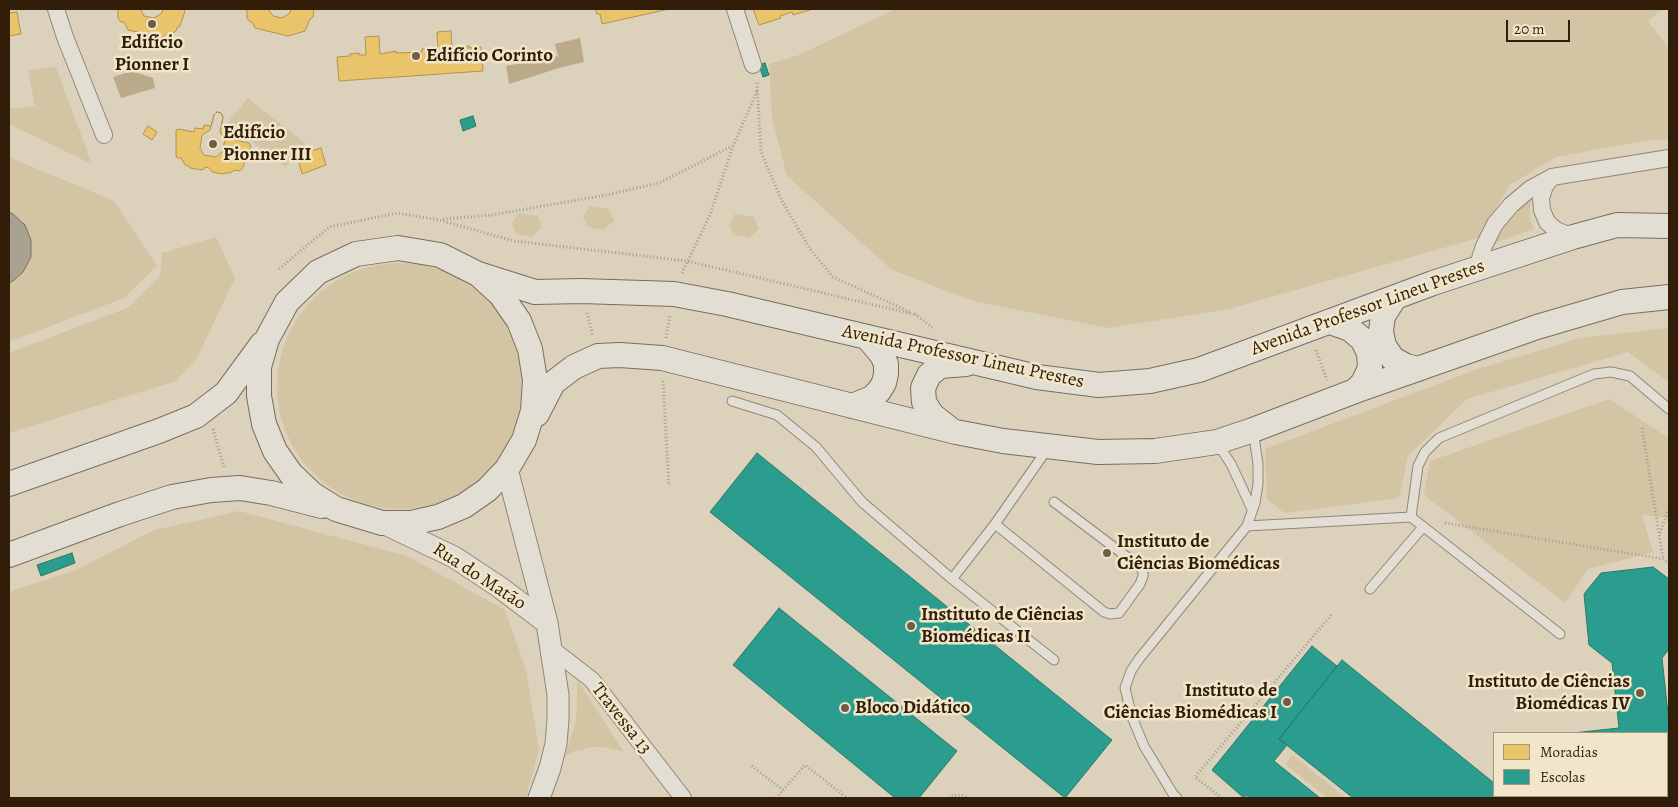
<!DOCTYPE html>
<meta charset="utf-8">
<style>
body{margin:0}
#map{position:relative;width:1678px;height:807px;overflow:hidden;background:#dcd2bb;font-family:Alegreya,serif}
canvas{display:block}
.frame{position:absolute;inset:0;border:10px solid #321e08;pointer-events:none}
.legend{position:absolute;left:1493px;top:732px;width:175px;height:65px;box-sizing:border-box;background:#f1e6ca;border:1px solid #a5967c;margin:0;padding:6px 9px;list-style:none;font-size:15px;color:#321e08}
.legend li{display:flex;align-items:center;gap:10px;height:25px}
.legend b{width:25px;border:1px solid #a5967c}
.scale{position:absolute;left:1506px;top:20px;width:64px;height:22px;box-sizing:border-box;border:2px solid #321e08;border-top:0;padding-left:6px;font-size:15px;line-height:18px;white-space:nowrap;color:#321e08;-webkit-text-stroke:4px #f1e6ca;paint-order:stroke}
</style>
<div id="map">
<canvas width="1678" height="807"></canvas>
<div class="frame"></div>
<ul class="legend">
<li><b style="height:14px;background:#e9c46a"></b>Moradias</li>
<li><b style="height:14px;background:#2a9d8f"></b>Escolas</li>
</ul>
<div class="scale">20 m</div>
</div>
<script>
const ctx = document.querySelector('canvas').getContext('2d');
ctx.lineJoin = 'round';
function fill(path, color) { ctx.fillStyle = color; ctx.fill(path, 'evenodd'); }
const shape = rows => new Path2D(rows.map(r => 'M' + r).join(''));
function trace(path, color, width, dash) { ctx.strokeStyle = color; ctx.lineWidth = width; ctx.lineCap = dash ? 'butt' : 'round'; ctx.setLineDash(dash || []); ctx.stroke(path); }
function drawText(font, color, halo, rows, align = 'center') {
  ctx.font = font + ' Alegreya,serif'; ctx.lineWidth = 5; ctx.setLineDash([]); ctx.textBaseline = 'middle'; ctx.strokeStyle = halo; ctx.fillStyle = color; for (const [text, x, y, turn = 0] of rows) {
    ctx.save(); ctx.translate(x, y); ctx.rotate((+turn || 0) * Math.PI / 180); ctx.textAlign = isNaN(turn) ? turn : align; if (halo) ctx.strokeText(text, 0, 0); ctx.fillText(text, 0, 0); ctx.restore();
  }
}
fill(shape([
 [895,9,1662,9,1648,21,1669,49,1669,139,1643,141,1556,157,1510,185,1478,238,1229,309,1109,328,973,301,892,270,787,176,772,119,769,64,799,55],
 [56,67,58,73,92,164,9,124,9,109,35,106,28,70],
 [248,98,306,144,285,167,227,123],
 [9,157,114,201,157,266,124,298,9,342],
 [1531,199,1529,215,1534,229,1491,244,1506,220],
 [590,206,609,209,614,221,603,230,588,227,583,217],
 [519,213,538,216,542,227,532,237,516,234,512,223],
 [735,214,754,217,759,229,749,238,733,235,729,225],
 [216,237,235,278,196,360,176,381,9,433,9,353,127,308,160,276,162,253],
 '277 386a123 123 0 1 1 246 0a123 123 0 1 1-246 0Z',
 [1669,328,1669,382,1628,352,1467,399,1408,456,1399,498,1284,513,1267,499,1265,449,1475,370,1580,338],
 [1609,399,1669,438,1669,518,1642,515,1653,552,1588,569,1565,603,1424,495,1430,461],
 [239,511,407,556,505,610,526,670,539,749,526,798,9,798,9,594,14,590,76,570,154,530],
 [577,680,624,752,604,747,595,747,575,751,565,756,573,731,576,719,577,706],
 [1293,755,1346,798,1327,798,1285,764]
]), '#d3c4a4');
fill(shape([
 [580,38,584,62,559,68,509,84,506,66,558,56,555,44],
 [132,71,153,78,155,88,121,98,113,77]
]), '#baaa8a');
const homes = shape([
 [118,9,184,9,185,11,180,26,177,28,176,31,173,33,170,32,162,37,128,30,124,22,121,22,118,18,118,9],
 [140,9,163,9,162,13,154,18,144,16,140,9],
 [247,9,313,9,314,10,313,17,310,19,305,31,288,36,255,28,252,22,249,21,247,18,247,9],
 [268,9,291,9,290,13,282,18,273,16,268,9],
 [595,9,669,9,602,24,600,14,597,14,595,9],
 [753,9,813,9,793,15,792,12,780,16,781,18,759,25,753,9],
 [17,12,21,34,9,36,9,13,17,12],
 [451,31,452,49,469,46,469,48,481,47,483,71,339,81,337,57,350,56,350,54,359,53,359,55,366,55,365,37,379,36,380,54,396,51,396,53,422,52,422,49,431,49,431,51,438,50,437,32,451,31],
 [217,112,221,113,223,117,220,132,225,140,222,152,216,157,204,155,200,148,202,135,210,130,214,115,217,112],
 [217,112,221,113,223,117,221,128,228,130,227,135,234,137,234,140,249,143,251,146,242,169,239,171,235,170,230,173,225,173,222,174,212,172,209,168,206,167,202,170,190,168,189,166,185,165,181,158,177,158,176,155,176,130,179,129,194,132,195,128,203,129,204,125,211,126,214,115,217,112],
 [148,126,157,132,152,140,143,134,148,126],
 [321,148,326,165,302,174,297,155,321,148]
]);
fill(homes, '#e9c46a');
trace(homes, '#b2924d', 1);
const schools = shape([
 [765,63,769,75,763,77,759,65,765,63],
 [473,116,476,126,463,131,460,120,473,116],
 [757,453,1112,740,1065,798,710,512,757,453],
 [72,553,75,563,41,576,37,565,72,553],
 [1653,567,1669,579,1669,649,1662,658,1669,723,1669,774,1667,774,1667,733,1573,733,1619,728,1612,663,1589,645,1584,594,1601,573,1653,567],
 [779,608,957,751,919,798,895,798,733,665,779,608],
 [1312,646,1337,666,1279,739,1287,745,1274,761,1320,798,1250,798,1246,795,1244,798,1212,770,1312,646],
 [1342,660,1494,783,1494,796,1510,796,1513,798,1353,798,1279,739,1342,660],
 [1627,796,1663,796,1664,798,1628,798,1627,796]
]);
fill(schools, '#2a9d8f');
trace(schools, '#2c7766', 1);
const building = shape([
 [9,212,13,214,25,225,31,240,31,257,23,272,13,281,9,283,9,212]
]);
fill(building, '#aaa291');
trace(building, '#776e60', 1);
const service = shape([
 [732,401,777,415,816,447,862,502,952,579,1054,660],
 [1217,443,1231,464,1252,509],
 [1411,517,1418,466,1425,452,1439,438,1594,374,1611,372,1630,376,1669,409],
 [995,524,1104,612,1110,614,1119,613,1140,584,1143,576,1143,571,1139,566,1054,502],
 [1247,526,1411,517,1560,634],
 [952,579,995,524,1048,448],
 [1370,589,1423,527],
 [1177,798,1173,794,1144,746,1132,717,1125,688,1131,671,1139,659,1247,526,1255,503,1258,484,1258,464,1253,430]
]);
const minor = shape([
 [56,9,65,37,104,135],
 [735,9,753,65],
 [1552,177,1545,186,1541,198,1542,210,1547,222,1556,230,1573,237],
 [1477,268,1484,246,1495,224,1511,205,1530,189,1552,177,1669,158],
 [552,649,592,680,683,798]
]);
const tertiary = shape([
 [507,469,547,623,558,695,558,719,556,744,550,768,539,798],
 [385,524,454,557,498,586,547,623]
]);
const secondary = shape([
 [478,274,501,295,519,321,530,349,535,380,533,411,524,440,507,469,487,490,464,506,438,517,411,523,382,523,336,509,312,494,291,474,275,451,264,424,259,396,259,367,267,339,287,302,318,272,356,254,398,248,440,255,478,274,535,292,581,291,674,294,727,304,1037,377,1099,385,1150,381,1199,370,1433,283,1573,237,1617,225,1669,226],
 [1395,297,1383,316,1381,331,1384,346,1393,359,1406,366,1418,369],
 [1330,322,1350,329,1362,339,1369,353,1370,368,1363,383,1355,391],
 [852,406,872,398,879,391,884,383,886,374,886,364,882,355,867,337],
 [537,414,553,383,574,367,598,356,620,355,662,358,956,432,1003,441,1098,452,1155,451,1217,442,1253,430,1355,391,1537,327,1622,302,1669,297],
 [950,429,932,415,924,402,923,388,929,375,940,366,966,364],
 [9,484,159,431,196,416,226,393,262,344],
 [9,555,120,514,172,497,211,490,240,488,271,493,322,506]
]);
trace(service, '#908777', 11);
trace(minor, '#908777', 18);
trace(tertiary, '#908777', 23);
trace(secondary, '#776e60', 26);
trace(shape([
 [757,83,761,152,782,201,810,249,833,277,910,312],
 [443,219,492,215,606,195,659,183,732,146],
 [279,269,329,227,397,213,439,220,514,241,687,261,917,315],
 [682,273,710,215,733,146,757,91],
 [587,313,593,336],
 [915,314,934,329],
 [666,338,670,315],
 [1316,350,1327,380],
 [663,381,669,486],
 [1642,428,1663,559],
 [213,429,224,467],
 [1445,523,1663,559,1669,564],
 [1660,533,1669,509],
 [752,766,783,790],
 [776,798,805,765,847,798],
 [949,798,951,796,962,795,967,798],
 [1222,798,1195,777,1333,613]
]), '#a29c90', 3, [1, 2.5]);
trace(service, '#e3ded3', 9);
trace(minor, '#e3ded3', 16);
trace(tertiary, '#e3ded3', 21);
trace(secondary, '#e3ded3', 24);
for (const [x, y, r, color] of [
 [152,24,5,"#6e5d47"],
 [416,56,5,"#6e5d47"],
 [213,144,5,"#6e5d47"],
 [1107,553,5,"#6e5d47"],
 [911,626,5,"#6e5d47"],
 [1640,693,5,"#6e5d47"],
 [1287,702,5,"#6e5d47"],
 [845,708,5,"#6e5d47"]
]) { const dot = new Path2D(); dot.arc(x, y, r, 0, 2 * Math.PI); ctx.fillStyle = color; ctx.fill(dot); trace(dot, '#f1e6ca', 2); }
drawText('bold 19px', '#321e08', '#f1e6ca', [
 ["Edifício",152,43,"center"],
 ["Pionner I",152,65,"center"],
 ["Edifício Corinto",426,56],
 ["Edifício",223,133],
 ["Pionner III",223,155],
 ["Instituto de",1117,542],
 ["Ciências Biomédicas",1117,564],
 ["Instituto de Ciências",921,615],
 ["Biomédicas II",921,637],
 ["Instituto de Ciências",1630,682,"right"],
 ["Biomédicas IV",1630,704,"right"],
 ["Instituto de",1277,691,"right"],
 ["Ciências Biomédicas I",1277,713,"right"],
 ["Bloco Didático",855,708]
], 'left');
drawText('19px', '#321e08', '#f1e6ca', [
 ["Avenida Professor Lineu Prestes",1368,308,-20],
 ["Avenida Professor Lineu Prestes",963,357,12],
 ["Rua do Matão",479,577,33],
 ["Travessa 13",621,719,52]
]);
</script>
